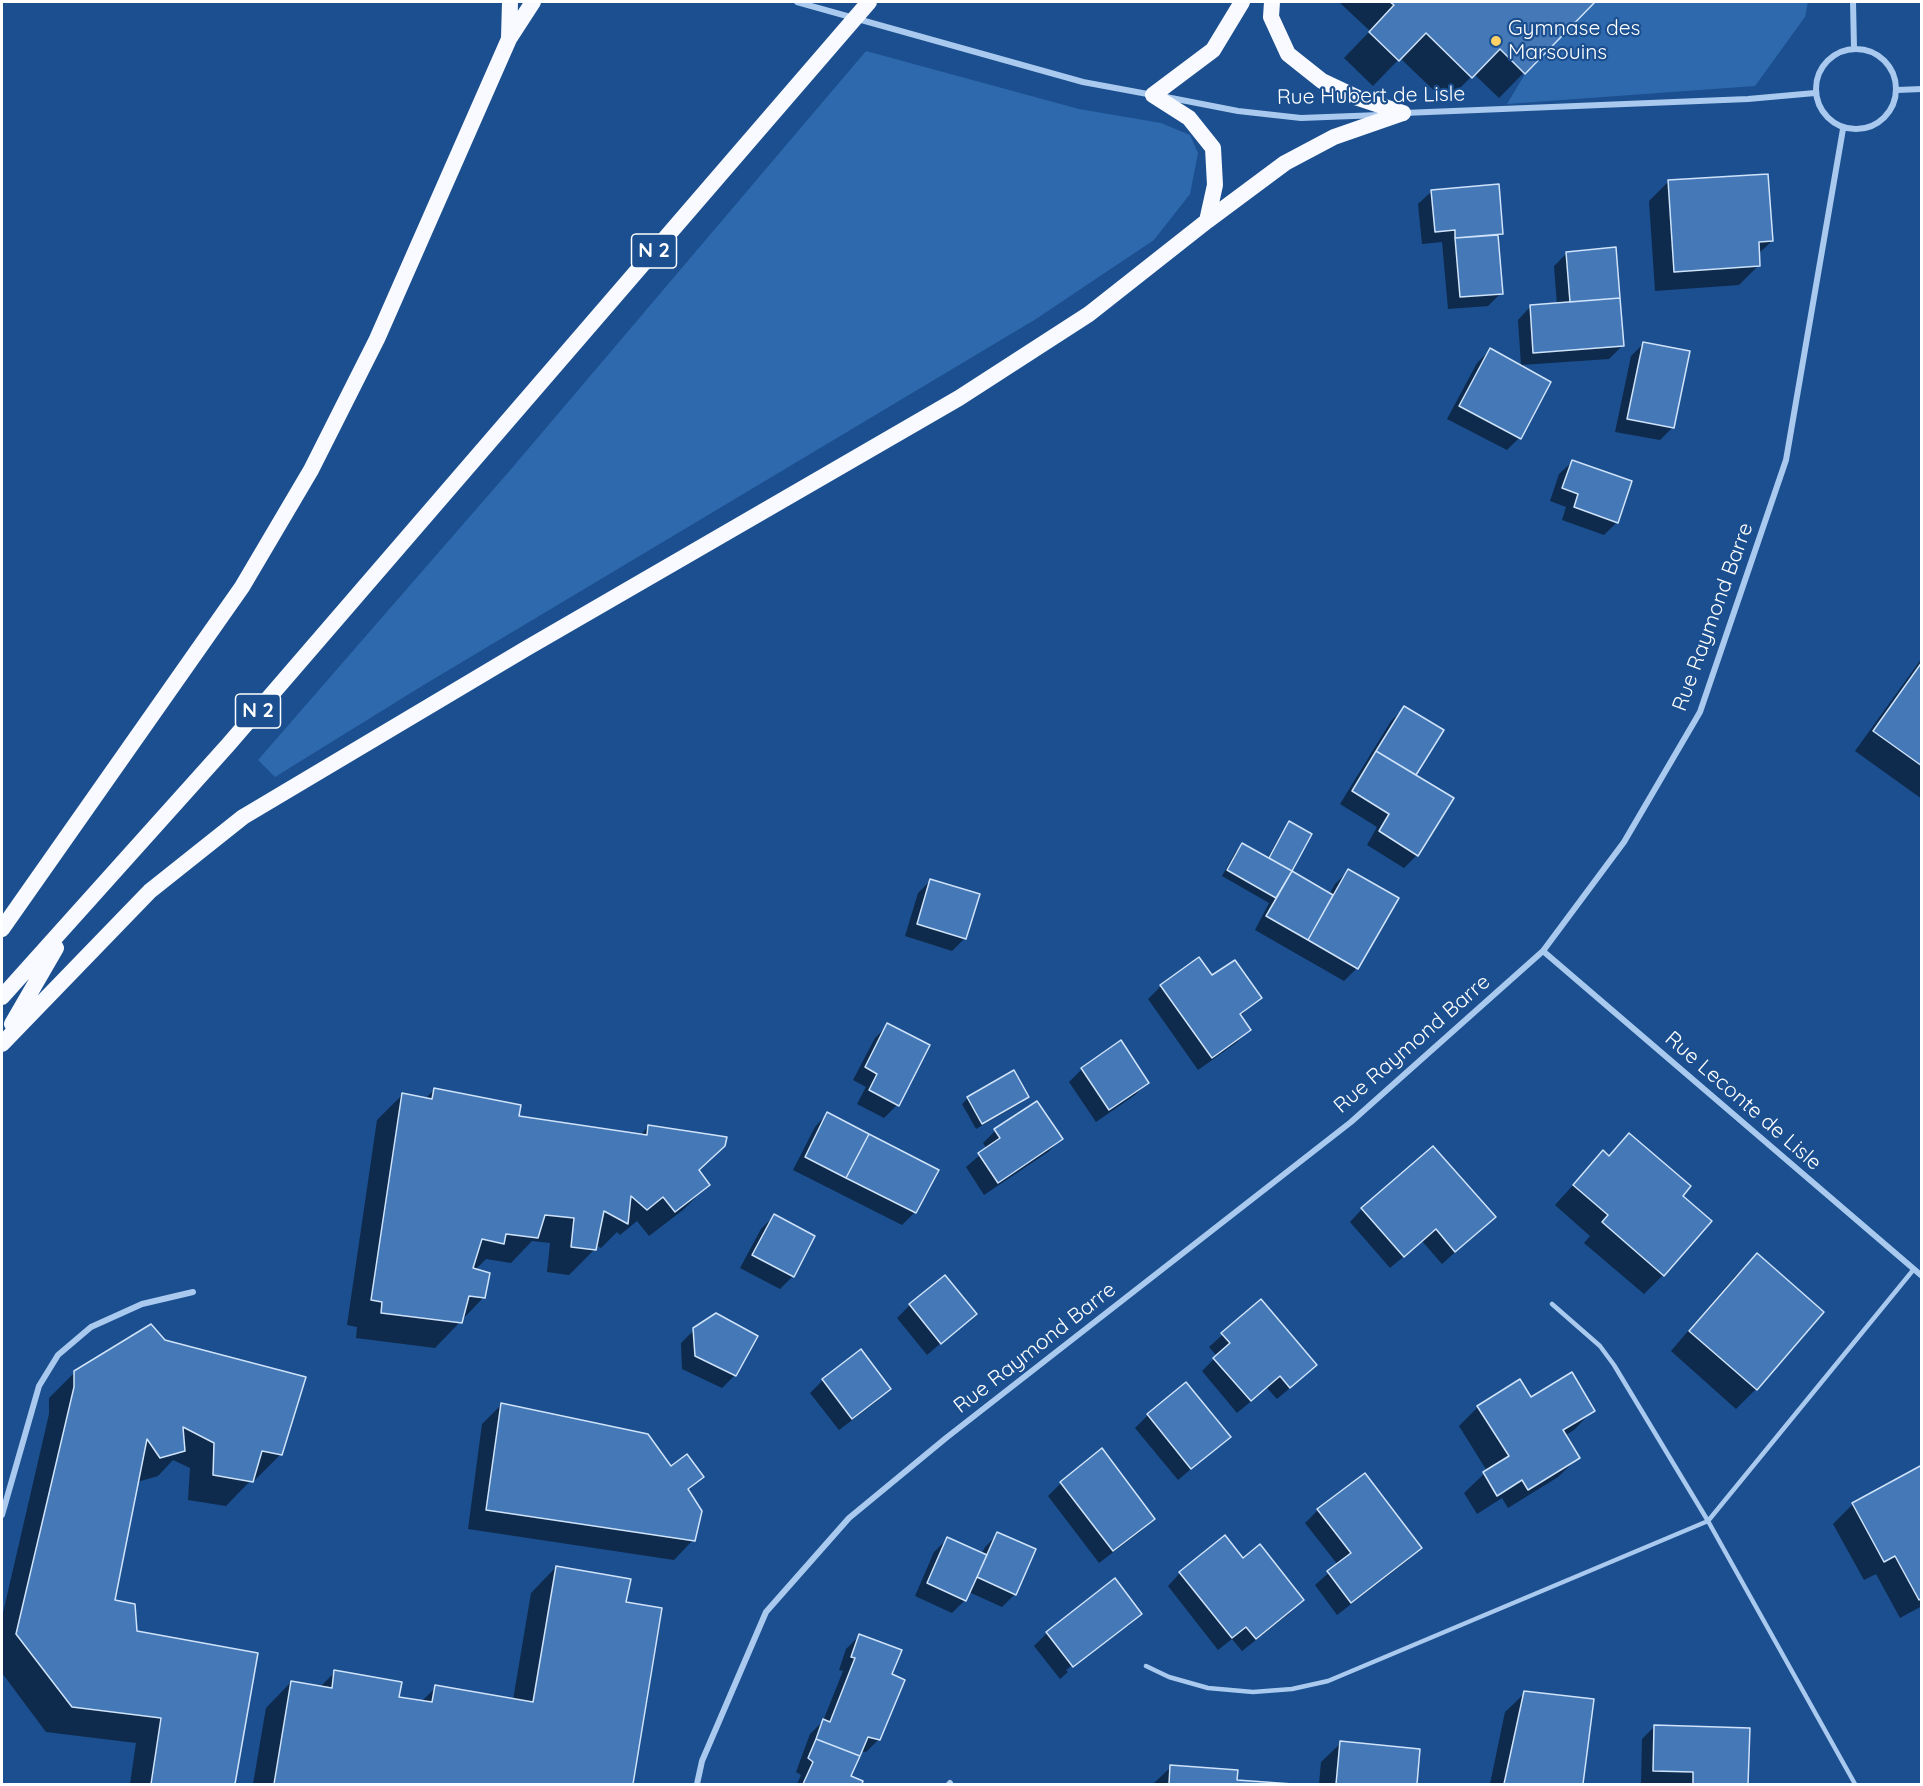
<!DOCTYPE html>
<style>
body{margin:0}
#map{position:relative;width:1923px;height:1786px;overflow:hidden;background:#1b4f8f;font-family:Quicksand,sans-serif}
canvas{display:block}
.frame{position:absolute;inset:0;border:3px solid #fff;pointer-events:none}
</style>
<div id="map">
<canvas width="1923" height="1786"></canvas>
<div class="frame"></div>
</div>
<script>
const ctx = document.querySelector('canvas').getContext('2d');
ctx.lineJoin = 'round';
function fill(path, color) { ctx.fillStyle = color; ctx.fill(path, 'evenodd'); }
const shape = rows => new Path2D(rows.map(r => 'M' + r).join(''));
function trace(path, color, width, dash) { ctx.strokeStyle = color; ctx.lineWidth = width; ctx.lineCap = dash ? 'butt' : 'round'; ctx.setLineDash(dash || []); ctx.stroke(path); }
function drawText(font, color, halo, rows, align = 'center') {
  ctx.font = font + ' Quicksand,sans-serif'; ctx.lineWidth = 4.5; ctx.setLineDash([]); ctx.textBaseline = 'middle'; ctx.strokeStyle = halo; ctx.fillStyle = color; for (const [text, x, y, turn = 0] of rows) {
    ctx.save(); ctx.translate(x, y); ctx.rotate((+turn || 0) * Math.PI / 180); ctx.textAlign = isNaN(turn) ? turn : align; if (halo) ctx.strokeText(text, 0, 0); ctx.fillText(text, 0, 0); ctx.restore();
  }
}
fill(shape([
 [1595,2,1808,2,1805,17,1755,86,1507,104,1525,74],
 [866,51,1079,109,1161,123,1190,135,1198,153,1190,194,1154,240,1036,319,422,686,275,777,258,760,512,468]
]), '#2e69ad');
fill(shape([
 [1339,2,1593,2,1499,98,1474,74,1446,102,1400,58,1373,86,1344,58,1370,31],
 [1668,182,1772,241,1758,254,1759,265,1739,285,1655,291,1649,201],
 [1431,192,1501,234,1497,239,1501,293,1488,306,1448,309,1442,242,1422,244,1418,204],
 [1567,253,1622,346,1609,359,1521,365,1518,320,1530,307,1557,305,1554,266],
 [1644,343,1673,427,1660,440,1615,432,1631,356],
 [1490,350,1519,438,1507,450,1447,419,1477,363],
 [1572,462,1617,522,1604,535,1562,520,1566,507,1550,501,1559,474],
 [1922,658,1922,799,1855,751],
 [1404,708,1442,731,1414,776,1417,855,1404,868,1367,845,1377,827,1340,804,1391,721],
 [1290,823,1310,835,1287,877,1292,873,1329,895,1335,884,1348,871,1357,968,1344,981,1255,930,1269,903,1222,876,1236,851,1242,845,1267,859,1284,829],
 [931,880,965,938,952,951,905,936,918,893],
 [1199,959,1212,977,1260,998,1240,1016,1249,1030,1236,1043,1198,1070,1148,999,1161,986],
 [888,1025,928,1046,897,1105,884,1118,857,1104,866,1087,853,1080,875,1038],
 [1120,1042,1148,1082,1135,1095,1096,1122,1069,1082,1082,1069],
 [435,1089,518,1117,639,1136,648,1127,724,1145,698,1171,708,1185,683,1210,649,1236,637,1221,620,1235,617,1232,601,1248,595,1245,595,1249,569,1275,547,1272,550,1243,532,1241,511,1263,486,1259,475,1270,484,1297,435,1348,356,1338,357,1327,347,1325,377,1120,402,1095,425,1099],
 [1027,1097,1021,1103,976,1129,962,1104,968,1098],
 [827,1114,937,1170,915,1212,902,1225,793,1170,815,1127],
 [995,1131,1061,1139,1048,1152,984,1195,966,1167,987,1149,983,1143],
 [1603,1152,1681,1197,1663,1275,1644,1294,1584,1243,1590,1236,1555,1205],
 [1362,1209,1494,1217,1442,1264,1422,1241,1390,1268,1350,1222],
 [774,1216,793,1276,780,1289,740,1268,761,1229],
 [1757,1255,1822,1312,1756,1389,1736,1409,1671,1351,1737,1274],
 [1260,1301,1302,1378,1277,1399,1267,1388,1237,1413,1202,1371,1217,1356,1209,1347],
 [910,1305,975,1314,927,1355,897,1318],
 [694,1330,735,1375,722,1388,682,1369,681,1343],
 [164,1341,281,1454,255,1480,252,1479,226,1506,188,1500,190,1468,173,1460,158,1476,137,1482,113,1601,135,1632,256,1654,233,1784,130,1784,136,1743,46,1732,2,1673,2,1617,49,1414,49,1398,75,1372],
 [823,1380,889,1389,876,1402,839,1430,810,1393],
 [1530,1399,1593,1410,1574,1430,1564,1436,1578,1458,1558,1477,1508,1508,1502,1498,1477,1514,1464,1493,1487,1471,1459,1426,1478,1407],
 [502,1404,671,1468,702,1477,688,1491,693,1540,674,1560,468,1529,482,1424],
 [1148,1415,1229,1437,1178,1480,1135,1428],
 [1102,1450,1153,1518,1141,1531,1099,1563,1048,1496,1061,1483],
 [1922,1467,1922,1606,1900,1618,1876,1574,1864,1580,1833,1524,1852,1505],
 [1318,1510,1420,1548,1407,1561,1337,1615,1315,1585,1338,1565,1305,1523],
 [998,1534,1015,1594,1002,1607,969,1592,965,1600,952,1613,915,1596,934,1552,947,1539,981,1555,985,1547],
 [1243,1560,1302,1600,1290,1613,1242,1651,1232,1639,1218,1650,1168,1586,1180,1573],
 [556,1567,624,1603,660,1609,631,1784,253,1784,266,1708,291,1682,319,1688,335,1672,398,1698,421,1702,436,1687,513,1700,531,1593],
 [1140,1614,1128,1626,1128,1623,1066,1670,1068,1672,1060,1679,1034,1646,1047,1633],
 [859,1636,879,1739,866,1752,860,1751,849,1777,861,1782,860,1784,797,1784,801,1775,796,1772,810,1734,823,1721,843,1671,839,1670,846,1649],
 [1525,1693,1592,1700,1581,1784,1490,1784,1505,1712],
 [1655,1726,1748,1729,1746,1784,1641,1784,1642,1739],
 [1341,1743,1419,1750,1416,1784,1319,1784,1321,1762],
 [1171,1767,1236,1782,1272,1784,1153,1784]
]), '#0007');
const building = shape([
 [1390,2,1595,2,1525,74,1500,49,1472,78,1426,33,1399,61,1369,32,1394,5,1390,2],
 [1768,174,1773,241,1759,242,1760,266,1674,272,1668,180,1768,174],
 [1499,184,1503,234,1455,238,1455,230,1435,232,1431,190,1499,184],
 [1498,235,1503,294,1460,297,1455,238,1498,235],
 [1616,247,1620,298,1570,302,1566,252,1616,247],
 [1620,298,1624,346,1533,353,1530,305,1620,298],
 [1643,342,1690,351,1674,428,1627,419,1643,342],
 [1490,348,1551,382,1521,439,1459,406,1490,348],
 [1572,460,1632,481,1618,523,1574,507,1578,494,1562,488,1572,460],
 [1922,662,1922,766,1873,731,1922,662],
 [1404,706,1444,730,1416,775,1376,751,1404,706],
 [1376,751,1454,798,1418,856,1379,831,1389,814,1352,791,1376,751],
 [1289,821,1312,834,1292,871,1269,858,1289,821],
 [1242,843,1292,871,1276,898,1227,870,1242,843],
 [1348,869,1399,898,1358,969,1308,940,1348,869],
 [1292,871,1333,895,1308,940,1266,916,1292,871],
 [930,879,980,894,966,939,917,924,930,879],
 [1199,957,1212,975,1235,960,1262,998,1240,1014,1251,1030,1212,1058,1160,985,1199,957],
 [887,1023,930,1045,899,1106,869,1090,877,1074,865,1067,887,1023],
 [1121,1040,1149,1083,1109,1110,1081,1068,1121,1040],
 [1014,1070,1029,1097,982,1124,967,1097,1014,1070],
 [434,1088,521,1105,519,1116,647,1135,648,1125,727,1137,725,1146,699,1170,710,1185,675,1212,663,1197,647,1210,631,1196,628,1224,604,1211,596,1250,571,1247,574,1218,545,1215,538,1238,506,1234,504,1244,482,1239,473,1268,490,1273,485,1298,469,1296,462,1323,381,1313,382,1302,371,1300,402,1093,432,1099,434,1088],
 [1037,1101,1063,1139,998,1183,978,1153,1000,1138,994,1129,1037,1101],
 [827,1112,869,1134,846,1178,805,1157,827,1112],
 [1629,1133,1691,1186,1683,1196,1712,1221,1664,1276,1602,1222,1608,1215,1573,1185,1603,1150,1609,1156,1629,1133],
 [869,1134,939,1170,916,1213,846,1178,869,1134],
 [1433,1146,1496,1217,1455,1252,1436,1229,1404,1257,1361,1208,1433,1146],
 [774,1214,815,1236,794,1277,752,1255,774,1214],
 [1757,1253,1824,1312,1757,1390,1689,1331,1757,1253],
 [945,1275,977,1314,941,1344,909,1304,945,1275],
 [1261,1299,1317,1365,1290,1388,1280,1376,1251,1401,1213,1358,1230,1343,1221,1333,1261,1299],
 [716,1313,758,1336,736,1376,695,1356,693,1328,716,1313],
 [151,1324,165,1340,306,1377,282,1455,262,1451,253,1482,213,1475,214,1443,183,1427,185,1451,160,1458,147,1439,115,1600,135,1604,137,1631,258,1653,235,1784,151,1784,161,1718,72,1707,16,1634,74,1387,74,1371,151,1324],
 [861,1349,891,1389,852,1419,822,1379,861,1349],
 [1572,1372,1595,1411,1563,1430,1580,1458,1528,1490,1522,1480,1497,1496,1483,1472,1509,1456,1477,1406,1520,1379,1531,1397,1572,1372],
 [1186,1382,1231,1437,1191,1469,1147,1414,1186,1382],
 [501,1403,648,1434,671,1466,687,1454,704,1477,688,1489,702,1511,695,1541,486,1510,501,1403],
 [1102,1448,1155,1519,1113,1551,1060,1482,1102,1448],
 [1922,1465,1922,1598,1919,1600,1895,1556,1884,1562,1852,1503,1922,1465],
 [1365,1473,1422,1548,1351,1603,1327,1571,1351,1553,1317,1509,1365,1473],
 [997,1532,1036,1549,1016,1595,977,1577,997,1532],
 [1225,1535,1243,1558,1260,1544,1304,1600,1256,1639,1246,1627,1232,1638,1179,1572,1225,1535],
 [947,1537,987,1555,966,1601,927,1583,947,1537],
 [556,1566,631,1579,626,1602,662,1608,633,1784,274,1784,291,1681,332,1688,334,1670,402,1682,399,1697,432,1702,435,1685,533,1702,556,1566],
 [1115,1578,1142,1614,1073,1667,1046,1632,1115,1578],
 [859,1634,902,1650,892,1674,905,1680,880,1740,868,1737,860,1756,816,1739,823,1719,830,1722,855,1658,851,1657,859,1634],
 [1524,1691,1594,1699,1583,1784,1504,1784,1524,1691],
 [1654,1725,1750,1728,1748,1784,1693,1784,1693,1772,1653,1771,1654,1725],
 [816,1739,860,1756,851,1776,863,1781,862,1784,803,1784,813,1762,808,1758,816,1739],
 [1340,1741,1420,1749,1417,1784,1336,1784,1340,1741],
 [1170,1765,1238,1770,1237,1780,1293,1784,1169,1784,1170,1765]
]);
fill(building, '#4478b7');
trace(building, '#cfe3fa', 1.5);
trace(shape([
 [1552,1304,1600,1346,1614,1365,1708,1521,1855,1784],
 [1146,1666,1169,1677,1208,1688,1253,1692,1292,1689,1328,1681,1708,1521,1914,1269]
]), '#a9c9ee', 4.5);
trace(shape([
 [797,2,1083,82,1153,95],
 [1853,2,1854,48],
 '1816 89a40 40 0 1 1 80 0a40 40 0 1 1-80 0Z',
 [1897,90,1922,89],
 [1166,97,1238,111,1301,118,1379,115],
 [1404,113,1748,99,1815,93],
 [1543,951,1922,1276],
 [2,1515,39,1386,58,1355,91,1327,142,1304,193,1292],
 [697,1784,702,1761,766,1612,849,1518,946,1438,1351,1122,1543,951,1624,842,1700,712,1786,460,1843,129],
 [949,1784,950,1783]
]), '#a9c9ee', 6);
trace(shape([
 [1272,2,1271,17,1288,54,1322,81,1358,98,1403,113],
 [509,38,510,2],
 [1207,221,1215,185,1213,148,1189,118,1153,95,1213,50,1242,2],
 [2,929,242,587,311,470,377,339,509,39,533,2],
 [2,997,228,745,869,2],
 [12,1024,56,948],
 [2,1044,150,891,243,817,527,648,959,398,1089,314,1207,221,1285,163,1334,137,1403,113]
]), '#f8faff', 16);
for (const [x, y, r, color] of [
 [1496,41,6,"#ffd166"]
]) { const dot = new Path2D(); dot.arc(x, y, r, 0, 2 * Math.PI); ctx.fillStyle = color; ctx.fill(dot); trace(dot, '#1b4f8f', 2); }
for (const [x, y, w] of [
 [654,251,45],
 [258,711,45]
]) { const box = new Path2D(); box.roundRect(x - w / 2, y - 17, w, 34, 4.5); ctx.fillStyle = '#1b4f8f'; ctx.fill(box); trace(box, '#fff', 1.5); }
drawText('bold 20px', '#fff', null, [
 ["N 2",654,251],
 ["N 2",258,711]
]);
drawText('21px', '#fff', '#1b4f8f', [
 ["Gymnase des",1508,29],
 ["Marsouins",1508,53]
], 'left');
drawText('21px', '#fff', '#1b4f8f', [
 ["Rue Hubert de Lisle",1371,96,-1],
 ["Rue Raymond Barre",1713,617,-70],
 ["Rue Raymond Barre",1412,1044,-41],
 ["Rue Leconte de Lisle",1743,1101,41],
 ["Rue Raymond Barre",1035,1348,-38]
]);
</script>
